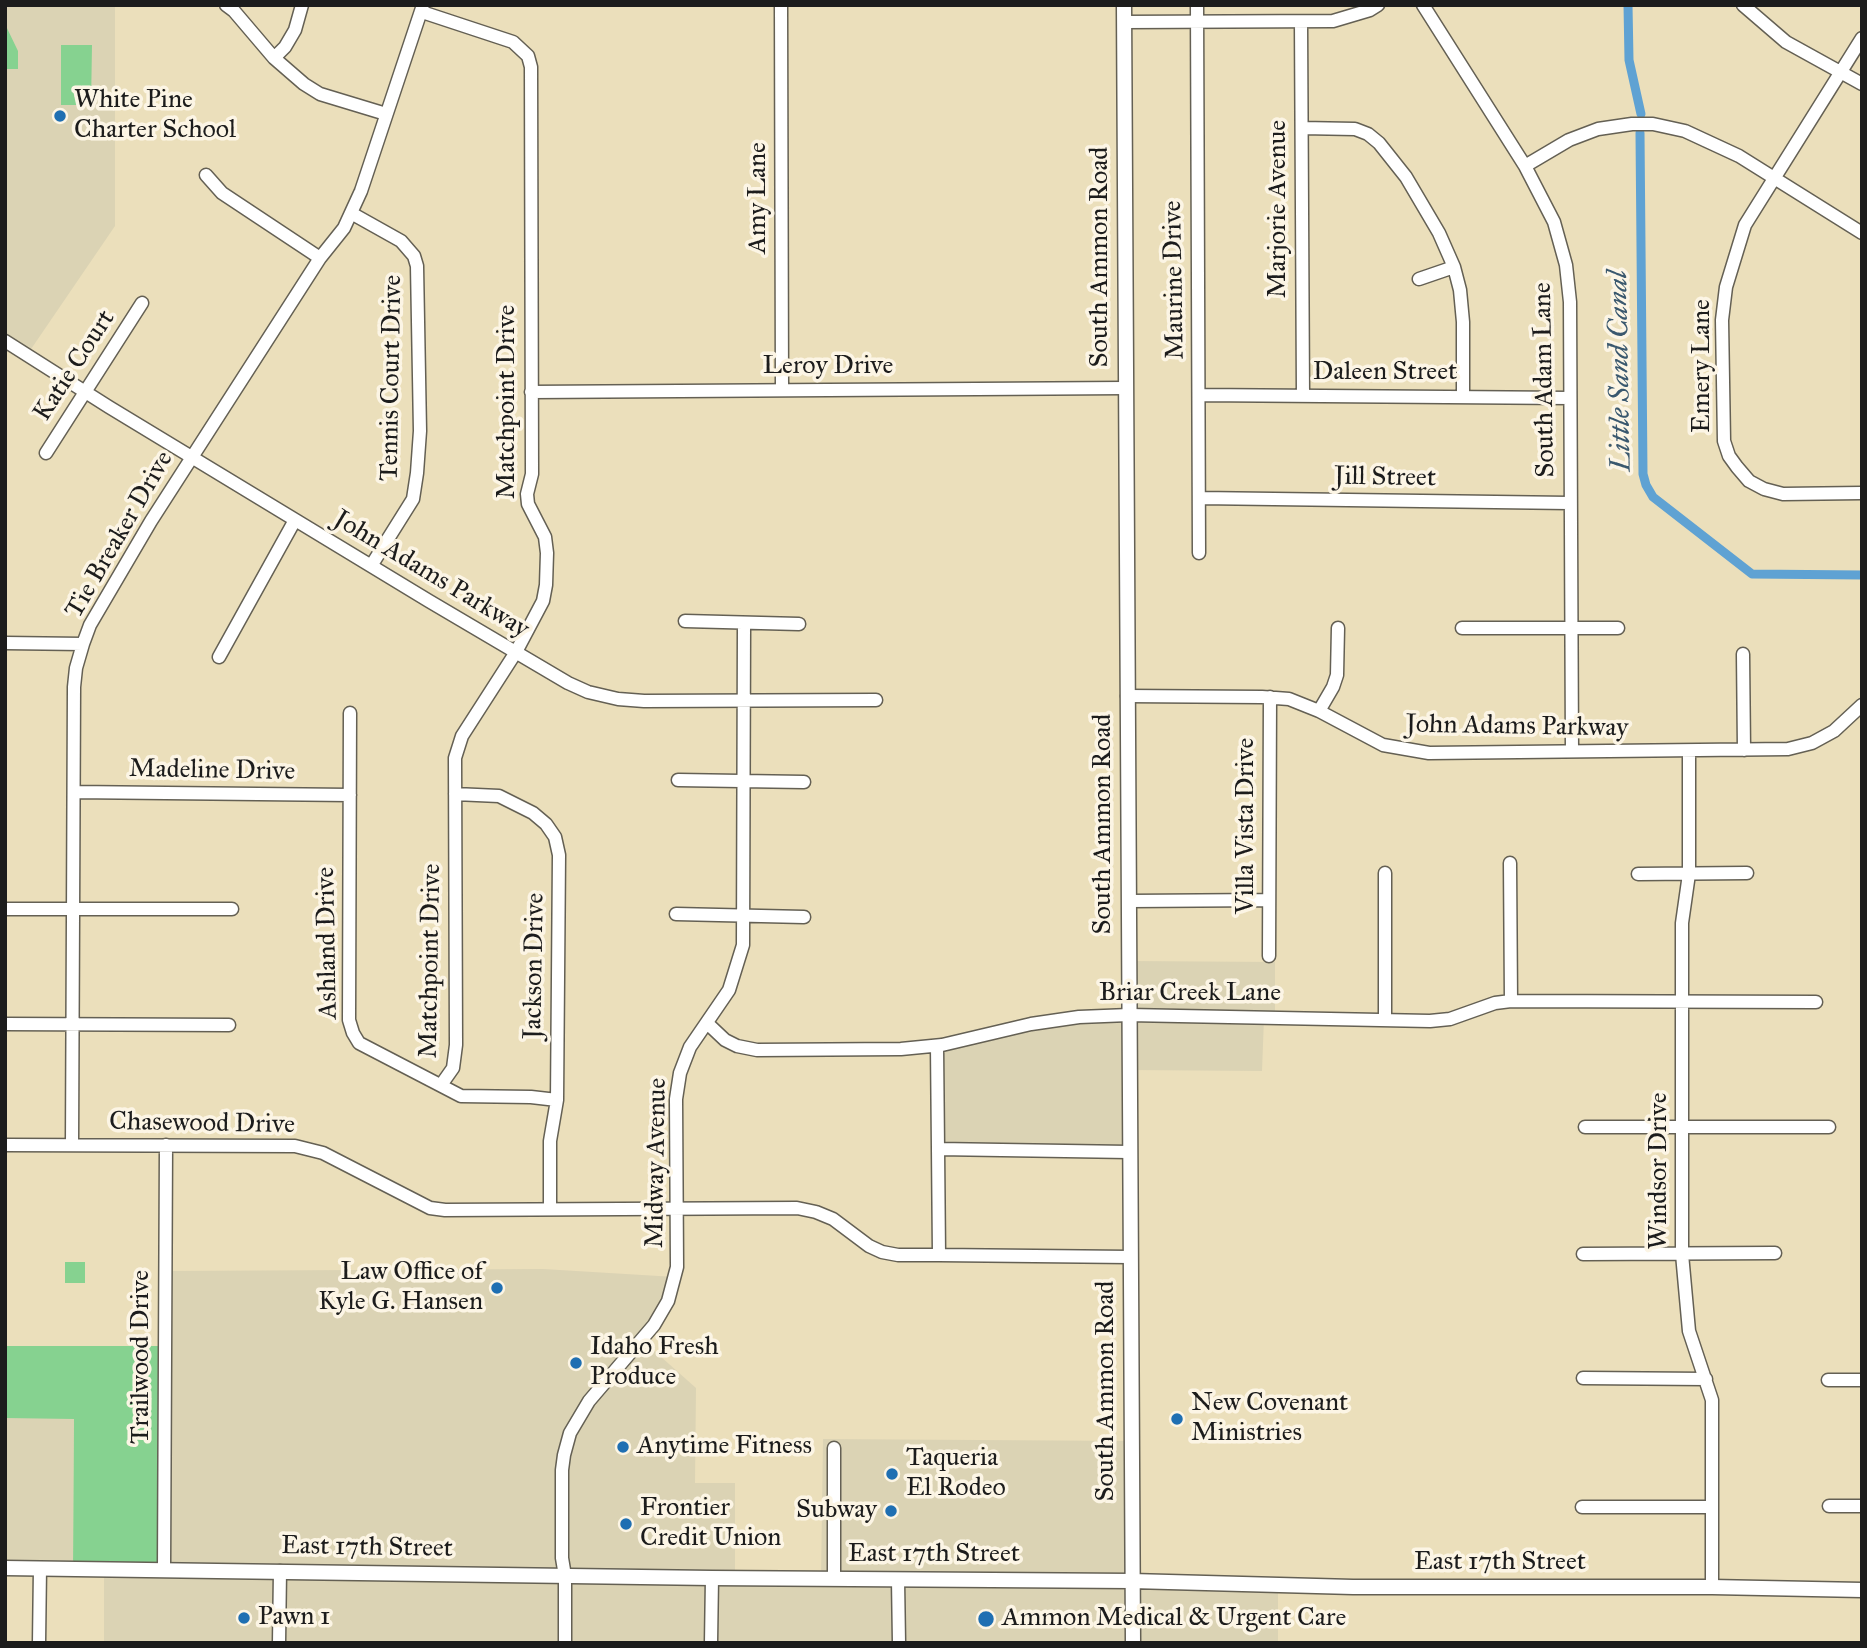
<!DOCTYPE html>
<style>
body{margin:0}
#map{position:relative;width:1867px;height:1648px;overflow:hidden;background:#ebdfbb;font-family:"IM FELL Great Primer",serif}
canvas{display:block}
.frame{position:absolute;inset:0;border:7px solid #1c1c1c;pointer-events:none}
</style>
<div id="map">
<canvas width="1867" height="1648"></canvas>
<div class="frame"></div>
</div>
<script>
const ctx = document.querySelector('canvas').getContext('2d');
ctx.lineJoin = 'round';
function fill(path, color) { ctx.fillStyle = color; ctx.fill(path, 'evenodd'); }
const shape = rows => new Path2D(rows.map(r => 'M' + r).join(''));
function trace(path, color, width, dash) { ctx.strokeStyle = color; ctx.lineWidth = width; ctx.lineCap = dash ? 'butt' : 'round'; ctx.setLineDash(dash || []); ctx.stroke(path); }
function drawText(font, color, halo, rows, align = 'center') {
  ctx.font = font + ' "IM FELL Great Primer",serif'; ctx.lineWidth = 7; ctx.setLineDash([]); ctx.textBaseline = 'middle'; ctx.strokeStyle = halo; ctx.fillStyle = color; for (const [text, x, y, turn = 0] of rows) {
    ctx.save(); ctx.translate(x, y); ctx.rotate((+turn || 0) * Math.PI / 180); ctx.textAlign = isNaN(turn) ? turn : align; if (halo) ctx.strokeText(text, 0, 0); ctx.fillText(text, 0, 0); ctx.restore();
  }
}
fill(shape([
 [5,5,115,5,115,226,27,355,5,341],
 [1129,961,1275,962,1275,1017,1264,1018,1262,1071,1129,1070,1129,1152,933,1151,934,1046,1031,1024,1129,1015],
 [543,1269,675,1277,642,1340,696,1388,695,1483,735,1483,735,1578,821,1579,823,1439,1132,1441,1132,1580,1278,1586,1278,1643,104,1643,104,1568,164,1569,166,1271],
 [5,1418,74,1418,73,1568,5,1568]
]), '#dbd3b4');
fill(shape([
 [5,24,18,51,18,69,5,69],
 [61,45,92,45,91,105,61,105],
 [65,1262,85,1262,85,1283,65,1283],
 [5,1346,165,1346,164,1569,73,1568,74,1419,5,1418]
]), '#86d290');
trace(shape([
 [1628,5,1629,60,1641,114],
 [1640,133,1643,474,1646,485,1653,497,1752,574,1862,575]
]), '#5fa2d3', 9);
const minor = shape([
 [226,5,234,11,274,58,304,84,320,94,386,114],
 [781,5,782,390],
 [1197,5,1199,553],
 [1423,5,1525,166,1554,222,1566,265,1570,302,1572,751],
 [1743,5,1786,42,1862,84],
 [422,12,513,42,528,56,531,67,532,474,527,494,528,504,545,537,547,553,546,585,543,601,516,652,462,736,455,758,456,1045,453,1068,441,1085],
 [1125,22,1333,21,1370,10,1378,5],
 [1301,22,1303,395],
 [1862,38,1745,225,1726,287,1722,320,1724,441,1729,456,1737,467,1749,481,1764,489,1783,494,1862,493],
 [274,58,285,47,295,30,302,5],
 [1302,128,1355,129,1368,134,1379,143,1406,177,1439,233,1454,267,1460,290,1463,322,1463,396],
 [1525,166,1569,140,1598,129,1632,124,1653,124,1685,131,1739,156,1862,233],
 [206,175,222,193,320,258],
 [351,213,401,241,414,256,417,266,420,431,417,473,413,499,371,566],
 [1419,279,1454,267],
 [5,341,109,407,429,601,568,683,588,692,618,699,644,701,876,700],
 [531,392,1125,388],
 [1199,395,1570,398],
 [46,453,142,303],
 [1200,498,1569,503],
 [685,621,799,624],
 [1462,628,1618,628],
 [5,643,83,644],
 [1743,654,1744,750],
 [219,657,295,520],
 [1127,696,1262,697,1289,699,1319,711,1383,745,1429,753,1788,749,1812,743,1834,731,1862,705],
 [1319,711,1333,687,1337,675,1338,628],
 [350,713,349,1020,353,1033,359,1043,461,1096,531,1097,557,1100],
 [1689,751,1689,874,1682,923,1682,1254,1689,1331,1712,1400,1712,1587],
 [678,780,804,782],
 [74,792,350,795],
 [455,794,499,796,533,813,546,824,555,837,559,855,557,1100,550,1141,550,1209],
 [1510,863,1511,1001],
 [1385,873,1385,1019],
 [1638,874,1747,873],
 [1130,901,1269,900],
 [5,909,232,909],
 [676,914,804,917],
 [1269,956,1270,697],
 [707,1023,725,1040,737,1046,757,1050,901,1049,942,1045,1031,1024,1079,1017,1129,1015,1430,1021,1450,1019,1495,1003,1511,1001,1816,1002],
 [5,1024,229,1025],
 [937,1046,938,1149,1129,1152],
 [1585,1127,1829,1127],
 [5,1145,295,1146,323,1153,430,1208,445,1210,797,1208,816,1212,833,1219,869,1246,882,1252,898,1255,939,1255,938,1149],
 [72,1145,74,687,76,668,83,644,90,625,151,521,320,258,344,228,361,191,423,5],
 [1583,1254,1775,1253],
 [939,1255,1130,1257],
 [1583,1378,1706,1379],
 [1828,1380,1862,1380],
 [834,1448,834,1579],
 [1829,1506,1862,1506],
 [1582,1507,1711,1507],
 [164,1569,166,1145],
 [898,1580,899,1643],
 [39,1643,40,1568],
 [279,1643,280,1571],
 [565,1643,565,1576,562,1558,562,1470,564,1455,570,1433,589,1401,654,1325,668,1301,677,1267,676,1099,680,1073,690,1047,729,990,743,945,744,624],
 [711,1643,712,1578]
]);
const major = shape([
 [1124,5,1133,1643],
 [5,1568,712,1578,1132,1581,1353,1587,1712,1587,1862,1590]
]);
trace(minor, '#646054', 15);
trace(major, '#646054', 17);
trace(minor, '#fff', 12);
trace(major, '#fff', 14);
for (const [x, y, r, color] of [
 [60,116,7,"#1f6fb2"],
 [497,1288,7,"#1f6fb2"],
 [576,1363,7,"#1f6fb2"],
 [1177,1419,7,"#1f6fb2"],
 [623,1447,7,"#1f6fb2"],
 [892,1474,7,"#1f6fb2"],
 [891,1511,7,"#1f6fb2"],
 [626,1524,7,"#1f6fb2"],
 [244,1618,7,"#1f6fb2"],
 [986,1619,9,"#1f6fb2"]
]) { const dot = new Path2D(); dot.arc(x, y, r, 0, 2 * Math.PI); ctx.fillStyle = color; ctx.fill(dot); trace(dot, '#fcf5e5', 2.5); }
drawText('26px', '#1c1c1c', '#fcf5e5', [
 ["White Pine",74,101],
 ["Charter School",74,131],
 ["Law Office of",483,1273,"right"],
 ["Kyle G. Hansen",483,1303,"right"],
 ["Idaho Fresh",590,1348],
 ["Produce",590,1378],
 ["New Covenant",1191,1404],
 ["Ministries",1191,1434],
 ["Anytime Fitness",637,1447],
 ["Taqueria",906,1459],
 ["El Rodeo",906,1489],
 ["Frontier",640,1509],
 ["Credit Union",640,1539],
 ["Subway",877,1511,"right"],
 ["Pawn 1",258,1618],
 ["Ammon Medical & Urgent Care",1002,1619]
], 'left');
drawText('26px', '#1c1c1c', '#fcf5e5', [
 ["Amy Lane",759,198,-90],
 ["Marjorie Avenue",1279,209,-90],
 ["South Ammon Road",1101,257,-90],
 ["Maurine Drive",1175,280,-91],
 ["Katie Court",75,366,-57],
 ["Emery Lane",1703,366,-90],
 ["Leroy Drive",828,367],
 ["Daleen Street",1385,373],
 ["Tennis Court Drive",392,378,-89],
 ["South Adam Lane",1545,380,-91],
 ["Matchpoint Drive",508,402,-90],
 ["Jill Street",1385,478,1],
 ["Tie Breaker Drive",120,535,-60],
 ["John Adams Parkway",431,575,31],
 ["John Adams Parkway",1517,727,1],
 ["Madeline Drive",212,771,1],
 ["South Ammon Road",1104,824,-90],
 ["Villa Vista Drive",1247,826,-90],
 ["Ashland Drive",328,943,-91],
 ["Matchpoint Drive",431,961,-89],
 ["Jackson Drive",535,966,-89],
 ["Briar Creek Lane",1190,994],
 ["Chasewood Drive",202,1124,1],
 ["Midway Avenue",657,1163,-89],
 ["Windsor Drive",1660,1171,-90],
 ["Trailwood Drive",142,1357,-90],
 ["South Ammon Road",1107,1391,-90],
 ["East 17th Street",367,1548,1],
 ["East 17th Street",934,1555],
 ["East 17th Street",1500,1563]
]);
drawText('italic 28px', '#3a586e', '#fcf5e5', [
 ["Little Sand Canal",1621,371,-91]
]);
</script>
